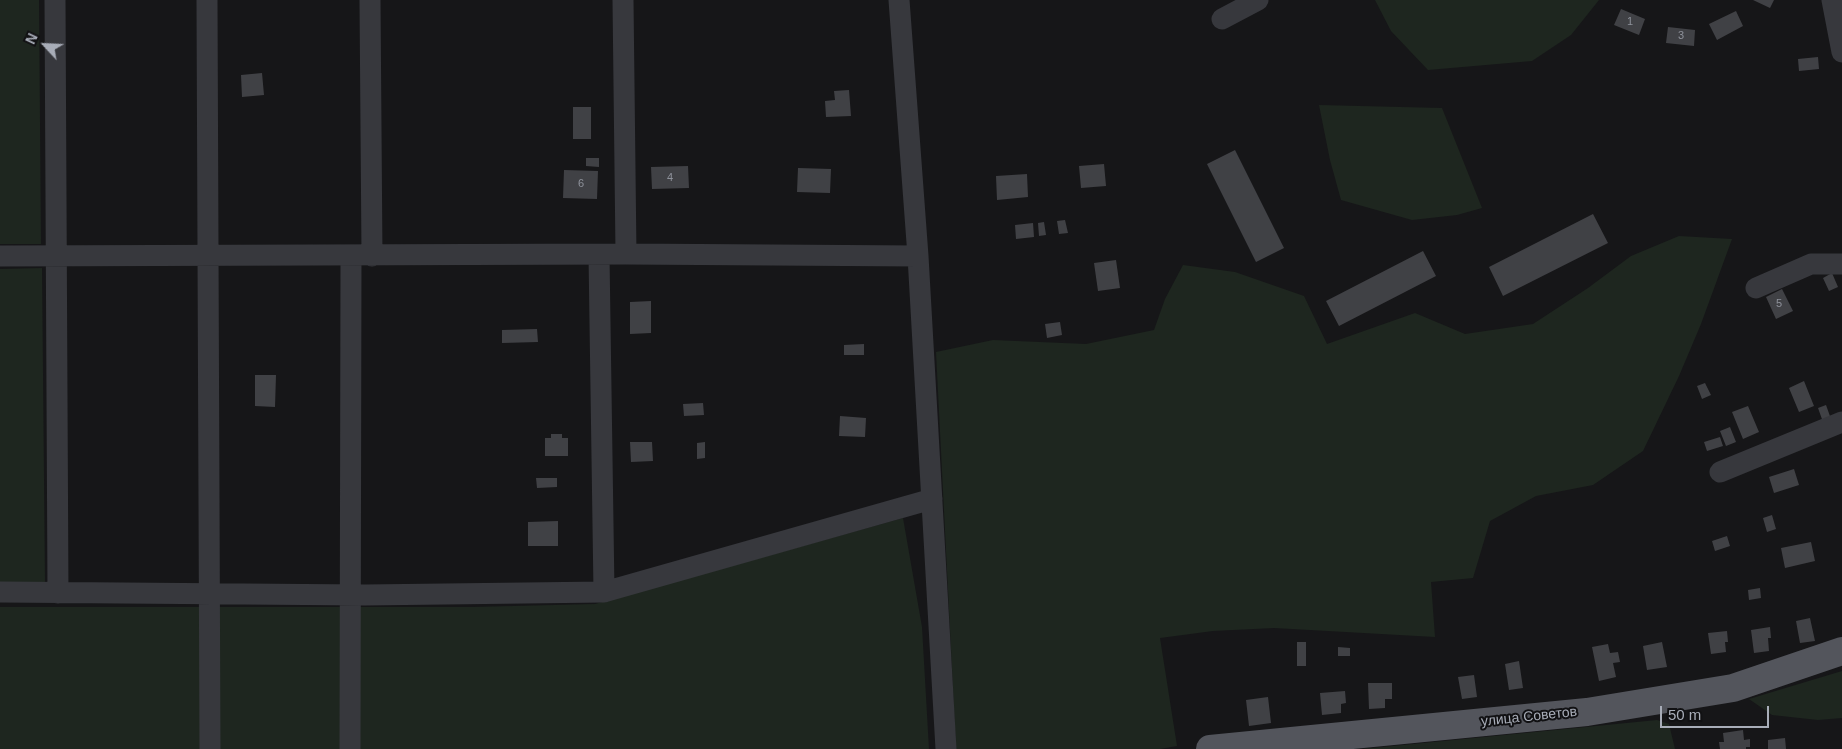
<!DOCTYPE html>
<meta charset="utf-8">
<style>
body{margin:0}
#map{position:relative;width:1842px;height:749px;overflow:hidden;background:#161618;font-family:Arial,sans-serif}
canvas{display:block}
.north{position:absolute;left:20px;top:20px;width:50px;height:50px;-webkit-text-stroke:4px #111113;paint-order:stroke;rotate:295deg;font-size:14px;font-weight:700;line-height:20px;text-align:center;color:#a8adb8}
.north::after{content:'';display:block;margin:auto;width:18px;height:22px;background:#a8adb8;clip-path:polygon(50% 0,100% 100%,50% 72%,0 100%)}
.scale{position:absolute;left:1660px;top:706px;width:109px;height:22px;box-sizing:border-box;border:2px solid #a8adb8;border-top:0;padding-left:6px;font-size:15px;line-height:18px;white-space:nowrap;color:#a8adb8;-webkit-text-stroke:4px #111113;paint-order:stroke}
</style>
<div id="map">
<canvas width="1842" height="749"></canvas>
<div class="north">N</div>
<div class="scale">50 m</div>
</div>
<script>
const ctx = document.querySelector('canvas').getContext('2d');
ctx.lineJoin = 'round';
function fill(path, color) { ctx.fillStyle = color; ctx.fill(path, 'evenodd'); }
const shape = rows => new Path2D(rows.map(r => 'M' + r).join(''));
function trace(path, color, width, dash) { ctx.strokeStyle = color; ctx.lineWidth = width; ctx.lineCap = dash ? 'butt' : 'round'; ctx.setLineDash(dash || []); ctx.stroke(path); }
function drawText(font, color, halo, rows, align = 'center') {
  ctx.font = font + ' Arial,sans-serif'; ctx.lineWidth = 4; ctx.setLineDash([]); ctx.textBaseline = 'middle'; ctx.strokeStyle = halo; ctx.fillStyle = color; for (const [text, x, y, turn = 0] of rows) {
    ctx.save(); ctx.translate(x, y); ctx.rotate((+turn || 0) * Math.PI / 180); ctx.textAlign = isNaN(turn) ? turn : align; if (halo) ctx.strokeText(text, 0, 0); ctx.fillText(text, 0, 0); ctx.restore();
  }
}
fill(shape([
 [0,0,39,0,41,244,0,244],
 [1375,0,1599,0,1571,35,1532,61,1428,70,1391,31],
 [1319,105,1442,108,1482,208,1457,215,1412,220,1341,200,1330,160],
 [1679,236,1732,239,1701,324,1679,376,1643,451,1593,485,1536,496,1490,521,1473,578,1431,582,1435,637,1274,628,1213,631,1160,638,1177,746,1160,749,956,749,936,352,993,340,1086,344,1154,330,1165,299,1183,265,1235,272,1304,296,1327,344,1415,313,1465,334,1533,324,1588,288,1631,256],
 [42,268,45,583,0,583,0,269],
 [903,518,922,627,929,749,0,749,0,607,472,607,595,604],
 [1842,671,1842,718,1818,720,1772,715,1749,699],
 [1657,720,1669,724,1675,749,1362,749]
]), '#1e261f');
fill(shape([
 [1753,0,1774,0,1770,8],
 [1621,9,1645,19,1639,35,1614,25],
 [1736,11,1743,26,1717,40,1709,24],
 [1668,27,1695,30,1694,46,1666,43],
 [1818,57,1819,69,1799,71,1798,59],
 [262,73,264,95,242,97,241,75],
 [849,90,851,116,826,117,825,101,835,100,834,91],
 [573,107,591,107,591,139,573,139],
 [1235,150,1284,248,1256,262,1207,164],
 [586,158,599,158,599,167,586,166],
 [1104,164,1106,186,1081,188,1079,166],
 [688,166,689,188,652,189,651,167],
 [798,168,831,169,830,193,797,192],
 [564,170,598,171,597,199,563,198],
 [1027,174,1028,197,997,200,996,176],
 [1593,214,1608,243,1503,296,1489,267],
 [1065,220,1068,233,1059,234,1057,221],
 [1044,222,1046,235,1039,236,1038,223],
 [1033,223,1034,237,1016,239,1015,225],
 [1423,251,1436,276,1339,326,1326,301],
 [1116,260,1120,288,1098,291,1094,263],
 [1832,273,1838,287,1829,291,1823,278],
 [1782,289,1793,311,1776,319,1766,297],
 [651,301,651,333,630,334,630,302],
 [1060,322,1062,335,1047,338,1045,324],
 [537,329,538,342,502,343,502,330],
 [864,344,864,355,844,355,844,345],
 [255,375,276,375,275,407,255,406],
 [1804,381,1814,406,1799,412,1789,388],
 [1705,383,1711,395,1702,399,1697,386],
 [703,403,704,415,684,416,683,404],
 [1826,405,1831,419,1823,422,1818,408],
 [1748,406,1759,432,1743,439,1732,412],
 [840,416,866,418,865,437,839,436],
 [1730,427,1736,442,1726,446,1720,431],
 [551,434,562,434,562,438,568,438,568,456,545,456,545,438,551,438],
 [1720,437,1723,446,1707,451,1704,442],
 [630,442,652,442,653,461,631,462],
 [705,442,705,458,697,459,697,443],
 [1794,469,1799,485,1774,493,1769,477],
 [536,478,557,478,557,487,537,488],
 [1772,515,1776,529,1767,532,1763,518],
 [558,521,558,546,528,546,528,522],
 [1727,536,1730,546,1715,551,1712,541],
 [1811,542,1815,561,1785,568,1781,548],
 [1760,588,1761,598,1749,600,1748,590],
 [1810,618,1815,641,1800,643,1796,621],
 [1770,627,1771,638,1768,638,1769,651,1754,653,1751,630],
 [1727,631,1728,642,1725,642,1726,652,1711,654,1708,633],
 [1297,642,1306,642,1306,666,1297,666],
 [1662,642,1667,667,1647,670,1643,646],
 [1608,644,1610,653,1618,652,1620,662,1613,663,1616,677,1599,681,1592,647],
 [1338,647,1350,648,1350,656,1338,656],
 [1519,661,1523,688,1509,690,1505,664],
 [1474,675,1477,697,1462,699,1458,677],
 [1368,683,1392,683,1392,699,1385,699,1385,708,1369,709],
 [1345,691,1346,703,1341,704,1341,713,1322,715,1320,693],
 [1268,697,1271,723,1249,726,1246,700],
 [1743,730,1744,740,1750,739,1750,747,1746,747,1746,749,1720,749,1719,742,1724,742,1723,733],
 [1785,738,1786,749,1768,749,1768,740]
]), '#404145');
trace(shape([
 [55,0,58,593],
 [207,0,210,749],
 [370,0,372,256],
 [623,0,626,254],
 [899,0,918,256,946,749],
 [1832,0,1842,52],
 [1222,19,1258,0],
 [599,255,604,592],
 [0,256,626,254,918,256],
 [1756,288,1811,264,1842,264],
 [1720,472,1842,422],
 [0,592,365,595,604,592,932,499],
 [350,749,351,256]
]), '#37383d', 21);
trace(shape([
 [1210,749,1587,712,1733,688,1842,651]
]), '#53555c', 28);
drawText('11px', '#8e929b', null, [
 ["1",1630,22],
 ["3",1681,36],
 ["4",670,178],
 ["6",581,184],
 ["5",1779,304]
]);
drawText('14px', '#a8adb8', '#111113', [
 ["улица Советов",1529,717,-6]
]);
</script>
